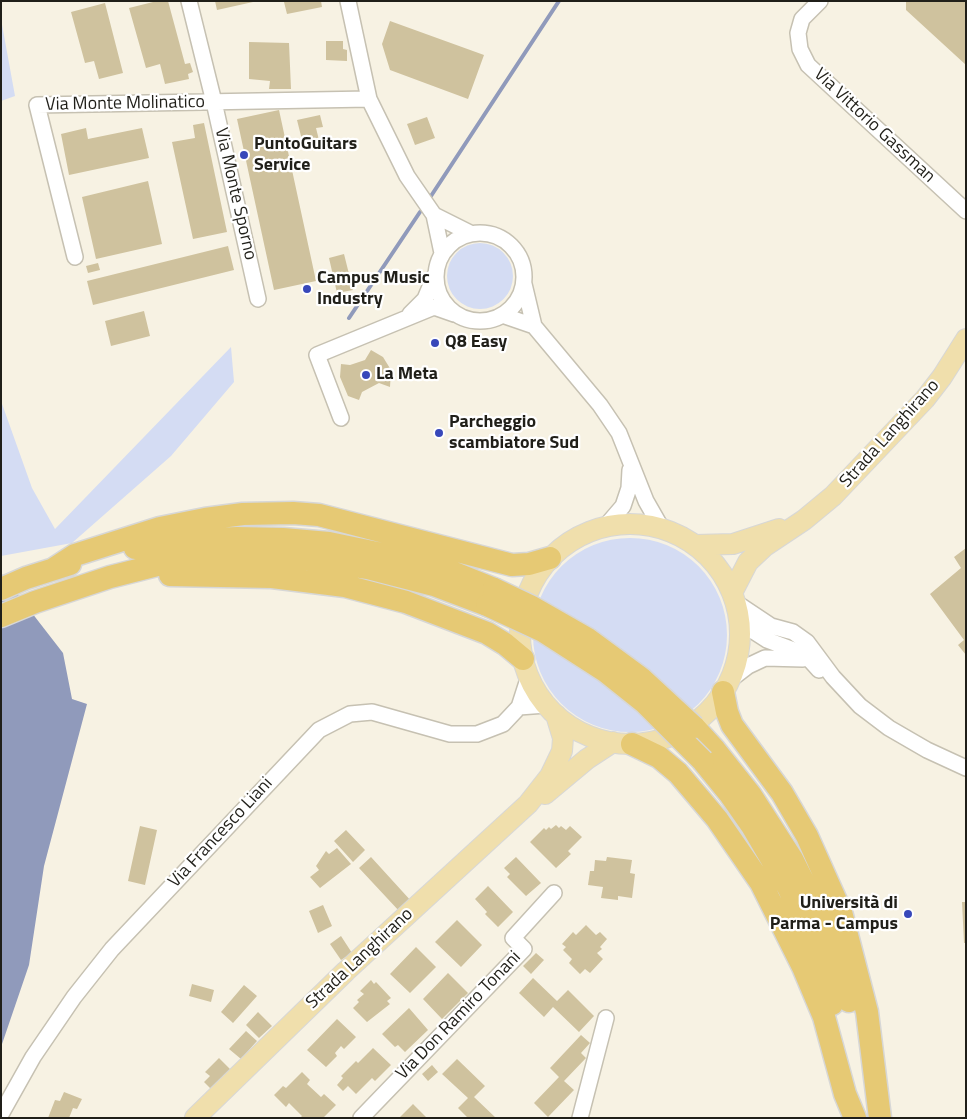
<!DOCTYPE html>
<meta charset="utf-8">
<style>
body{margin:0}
#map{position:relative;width:967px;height:1119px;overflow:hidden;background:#f7f2e3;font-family:"Titillium Web",sans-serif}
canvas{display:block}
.frame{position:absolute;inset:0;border:2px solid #201f19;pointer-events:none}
</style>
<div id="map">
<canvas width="967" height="1119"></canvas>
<div class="frame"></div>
</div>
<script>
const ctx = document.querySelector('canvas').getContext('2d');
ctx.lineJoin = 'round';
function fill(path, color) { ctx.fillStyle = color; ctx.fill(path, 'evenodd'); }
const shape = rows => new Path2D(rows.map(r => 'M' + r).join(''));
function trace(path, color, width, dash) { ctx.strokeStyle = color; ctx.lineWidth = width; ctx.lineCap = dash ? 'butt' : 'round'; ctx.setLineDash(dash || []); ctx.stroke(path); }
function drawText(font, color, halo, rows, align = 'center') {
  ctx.font = font + ' "Titillium Web",sans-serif'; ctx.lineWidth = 4.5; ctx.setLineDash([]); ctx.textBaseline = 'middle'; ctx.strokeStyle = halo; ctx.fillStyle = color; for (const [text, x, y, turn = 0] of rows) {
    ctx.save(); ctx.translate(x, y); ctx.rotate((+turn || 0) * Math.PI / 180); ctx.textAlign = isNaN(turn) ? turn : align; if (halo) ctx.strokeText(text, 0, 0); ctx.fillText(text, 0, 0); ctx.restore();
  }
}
fill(shape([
 [1,19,15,96,1,101],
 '447 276a33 33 0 1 1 66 0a33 33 0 1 1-66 0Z',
 [231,347,234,382,171,456,72,543,1,556,1,401,32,488,55,529],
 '533 635a97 97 0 1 1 194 0a97 97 0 1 1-194 0Z'
]), '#d4dcf3');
fill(shape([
 [1,573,63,653,72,699,87,704,44,866,29,965,1,1047]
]), '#909abb');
trace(shape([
 [431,196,559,1],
 [349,318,420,212]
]), '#909abb', 4);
fill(shape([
 [157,1,168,1,185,64,190,63,193,72,188,74,189,79,165,84,160,64,146,68,129,8],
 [215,1,252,1,253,2,217,10],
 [286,1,321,1,322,7,287,14,284,2],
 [906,1,966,1,966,65,906,10],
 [105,3,123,73,99,79,94,61,85,63,71,12],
 [390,21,484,55,468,99,390,70,382,44],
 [326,41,343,41,343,49,347,50,347,61,326,60],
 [249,42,289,43,291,89,269,89,270,81,249,79],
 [279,110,316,281,274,290,237,119],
 [320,115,323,127,316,128,319,140,303,144,297,120],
 [427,117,435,138,415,145,407,124],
 [204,123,227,232,193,239,172,142,195,138,193,125],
 [86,128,88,139,142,128,149,158,69,175,61,134],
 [148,181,162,244,96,259,82,197],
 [228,246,234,270,93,305,87,281],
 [344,254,353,290,337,293,329,258],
 [98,263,100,270,88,273,86,266],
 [144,311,150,336,111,346,105,321],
 [371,350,383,357,391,370,390,387,379,383,362,392,359,400,348,396,340,377,341,364,350,365,365,360],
 [966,548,966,655,958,645,964,640,930,594,961,568,954,557],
 [556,825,559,828,561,826,566,830,570,826,582,837,568,851,571,854,556,868,530,842,544,828,546,830,549,827,551,829],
 [140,826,157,830,145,885,128,881],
 [346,830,365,850,353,862,334,841],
 [337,848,351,864,320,888,310,877,319,870,316,866,326,851,329,854],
 [371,857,412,902,400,912,359,868],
 [516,857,541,883,526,896,507,877,510,874,504,868],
 [607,857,632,860,630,873,635,874,632,898,618,896,618,900,601,898,603,887,588,885,590,871,594,871,595,860,606,861],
 [488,886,513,912,498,927,485,914,487,912,475,899],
 [962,902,966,902,966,943,964,943],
 [323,905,332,926,318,933,309,911],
 [457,920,482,945,461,967,435,942],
 [586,925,596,935,600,932,607,939,600,947,602,949,597,953,603,959,590,973,585,969,580,974,569,963,572,959,563,950,566,947,562,944,573,932,576,935],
 [341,936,352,953,341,960,330,944],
 [416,947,436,967,410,993,390,974],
 [536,953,544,960,531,974,523,966],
 [448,973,468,993,442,1019,423,999],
 [533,978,557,1001,568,990,594,1016,579,1032,553,1007,544,1017,519,993],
 [371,980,374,984,376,982,391,998,387,1001,390,1004,367,1022,353,1008,359,1002,357,1000,364,994,360,991],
 [192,984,214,990,211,1002,189,996],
 [244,985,257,996,233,1023,221,1012],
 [409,1008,428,1030,405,1052,398,1045,395,1047,382,1034],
 [258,1012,272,1026,259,1038,246,1025],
 [337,1019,356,1037,344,1049,341,1046,335,1053,337,1056,326,1067,307,1050],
 [246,1031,257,1041,241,1059,229,1049],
 [581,1035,590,1043,581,1053,586,1058,564,1081,574,1090,548,1117,534,1103,559,1077,550,1068],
 [373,1048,391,1065,375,1081,372,1078,356,1094,348,1086,343,1091,337,1085,343,1078,341,1076,356,1061,358,1063],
 [219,1058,231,1070,212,1090,204,1082,210,1076,205,1072],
 [457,1059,485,1086,474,1097,496,1118,468,1118,458,1108,468,1098,442,1074],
 [432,1065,438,1072,428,1081,422,1074],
 [302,1072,310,1080,307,1084,321,1097,324,1094,336,1105,323,1118,300,1118,302,1116,289,1103,286,1107,274,1095,283,1086,286,1088],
 [64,1092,82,1099,77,1109,73,1108,69,1118,48,1118,55,1100,60,1101],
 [413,1104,427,1118,399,1118]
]), '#cfc29e');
const minor = shape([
 [189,1,214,102,258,299],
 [348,1,369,99,407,176,434,215,442,253],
 [820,1,802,19,798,33,800,49,808,65,966,211],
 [434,215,470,233],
 '436 277a44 44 0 1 1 88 0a44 44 0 1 1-88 0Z',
 [75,257,37,105,369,99],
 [524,284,534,326,600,405,619,433,646,501,662,529],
 [410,314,425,299,435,275],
 [502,315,534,326],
 [341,418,317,355,434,307,454,314],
 [605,527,623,506,629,488,630,470],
 [735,602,771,626,793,632,807,642,833,677,860,706,889,728,927,750,966,768],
 [739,622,767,640,791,649,810,660,819,670],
 [731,679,748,666,765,658,803,659],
 [519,707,546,705],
 [1,1114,33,1057,74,997,112,949,319,730,350,714,372,712,450,734,477,734,503,724,519,707,529,676],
 [361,1118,524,949,513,938,554,893],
 [580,1118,606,1018]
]);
const major = shape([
 '520 634a110 110 0 1 1 220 0a110 110 0 1 1-220 0Z',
 [695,545,733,544,779,529],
 [732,593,748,562,765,546,804,520,833,496,925,399,942,377,966,339],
 [545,794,587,759,613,742],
 [195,1118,346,971,528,804,550,776,562,751,563,738,556,715]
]);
const highway = shape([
 [135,548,193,540,237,538,283,539,329,543,406,559,447,570,494,589],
 [55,568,75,555,160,528,205,519,243,514,293,513,319,515,512,565,529,564,550,558],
 [170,575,272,577,345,586,406,602,487,633,505,644,523,659],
 [1,589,26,578,70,564],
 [1,616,35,602,110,577,165,563,221,558,308,559,368,568,434,585,487,605],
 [723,692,727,712,732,725,782,793,807,836,841,912,867,1012,880,1118],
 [694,727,715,750,750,794,792,859,822,919,849,1001],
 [632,744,659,757,678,773,717,819,761,883,803,967,824,1017,845,1094,855,1118],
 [703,761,729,793,752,826,789,889,812,943,832,1004]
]);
trace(minor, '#c6c1b2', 18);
trace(major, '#d7d7d6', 22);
trace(highway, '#d7d7d6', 25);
trace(minor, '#fff', 15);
trace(major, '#f0dfac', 20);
trace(highway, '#e6c974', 22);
const highwayBridge = shape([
 [494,589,532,607,588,639,641,678,694,727],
 [487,605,543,631,605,671,645,703,703,761]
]);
trace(highwayBridge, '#d7d7d6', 25, []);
trace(highwayBridge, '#e6c974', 22);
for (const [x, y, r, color] of [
 [244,155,5,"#3848ba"],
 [307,289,5,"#3848ba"],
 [435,343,5,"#3848ba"],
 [366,375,5,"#3848ba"],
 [439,433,5,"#3848ba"],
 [908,914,5,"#3848ba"]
]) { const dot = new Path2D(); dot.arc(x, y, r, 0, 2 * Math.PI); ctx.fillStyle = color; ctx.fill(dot); trace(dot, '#fff', 2); }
drawText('18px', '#201f19', '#fff', [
 ["Via Monte Molinatico",125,104,-1],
 ["Via Vittorio Gassman",874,126,43],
 ["Via Monte Sporno",235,194,77],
 ["Strada Langhirano",890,434,-48],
 ["Via Francesco Liani",221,833,-47],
 ["Strada Langhirano",360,959,-43],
 ["Via Don Ramiro Tonani",459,1016,-46]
]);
drawText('bold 18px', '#201f19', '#fff', [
 ["PuntoGuitars",254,145],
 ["Service",254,166],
 ["Campus Music",317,279],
 ["Industry",317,300],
 ["Q8 Easy",445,343],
 ["La Meta",376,375],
 ["Parcheggio",449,423],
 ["scambiatore Sud",449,444],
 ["Università di",898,904,"right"],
 ["Parma - Campus",898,925,"right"]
], 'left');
</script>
